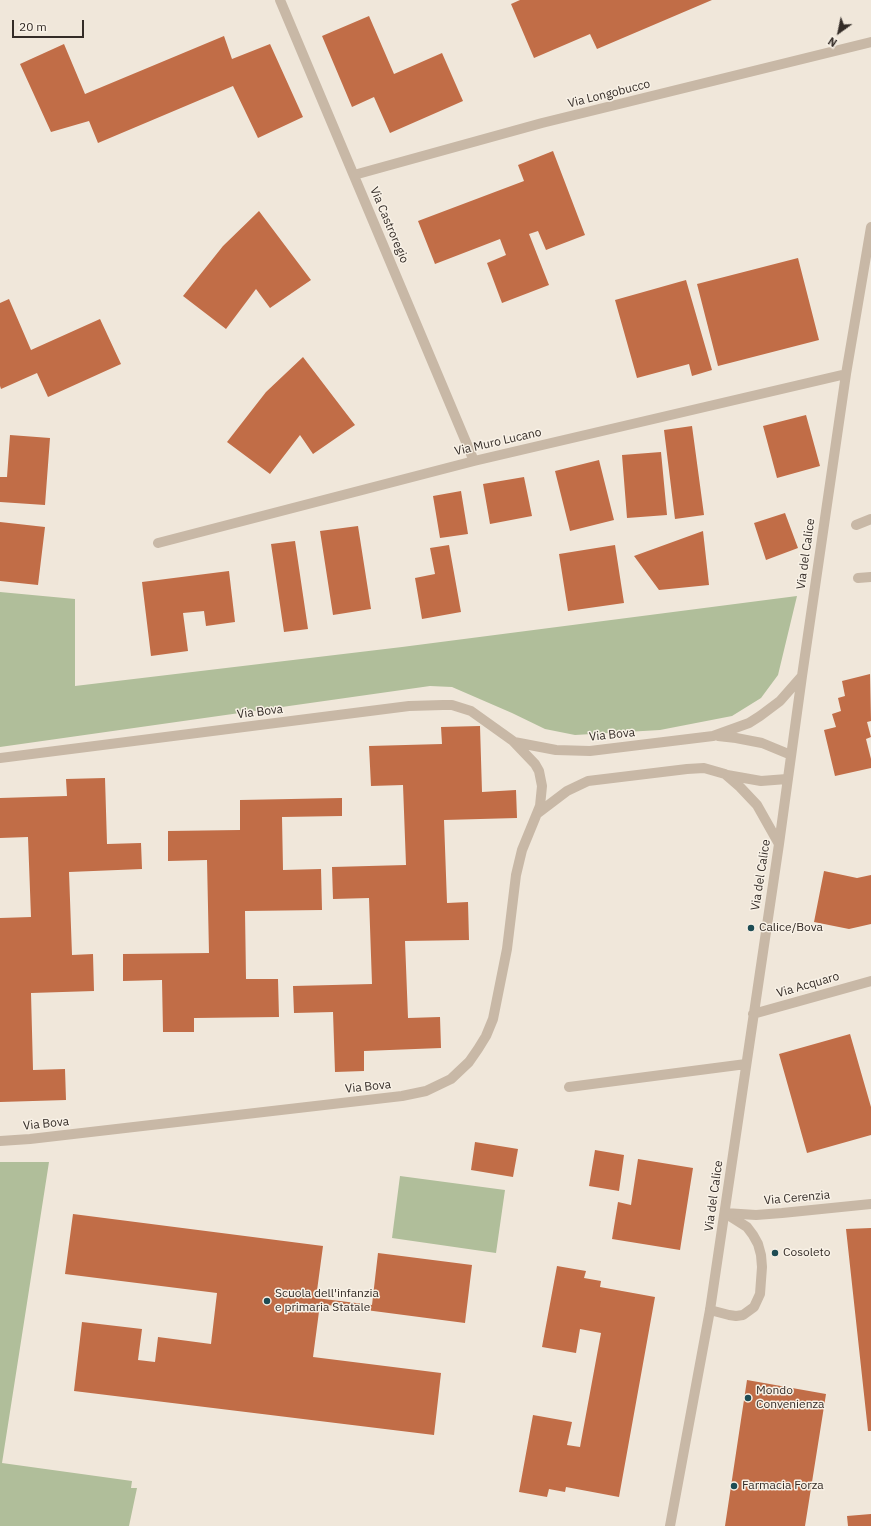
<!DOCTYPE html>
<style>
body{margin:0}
#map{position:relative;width:871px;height:1526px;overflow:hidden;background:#f0e7da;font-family:"IBM Plex Sans",sans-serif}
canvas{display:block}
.north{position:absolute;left:819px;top:12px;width:40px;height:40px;-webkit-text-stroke:3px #f8f1e6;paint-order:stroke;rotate:213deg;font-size:11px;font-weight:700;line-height:16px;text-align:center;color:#342c27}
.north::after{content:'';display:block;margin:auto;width:14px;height:18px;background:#342c27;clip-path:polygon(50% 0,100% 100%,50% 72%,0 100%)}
.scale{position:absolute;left:12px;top:20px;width:72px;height:18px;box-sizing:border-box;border:2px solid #342c27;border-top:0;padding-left:5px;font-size:12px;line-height:14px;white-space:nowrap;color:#342c27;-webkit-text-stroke:3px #f8f1e6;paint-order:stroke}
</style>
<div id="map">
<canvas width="871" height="1526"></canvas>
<div class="north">N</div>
<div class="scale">20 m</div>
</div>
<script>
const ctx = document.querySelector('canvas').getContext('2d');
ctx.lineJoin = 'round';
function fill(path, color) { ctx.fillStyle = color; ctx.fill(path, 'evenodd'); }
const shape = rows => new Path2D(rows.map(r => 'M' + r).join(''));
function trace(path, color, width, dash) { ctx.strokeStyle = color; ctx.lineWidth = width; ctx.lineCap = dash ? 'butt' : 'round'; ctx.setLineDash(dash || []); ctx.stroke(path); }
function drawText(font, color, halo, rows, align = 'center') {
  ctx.font = font + ' "IBM Plex Sans",sans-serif'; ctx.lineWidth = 3; ctx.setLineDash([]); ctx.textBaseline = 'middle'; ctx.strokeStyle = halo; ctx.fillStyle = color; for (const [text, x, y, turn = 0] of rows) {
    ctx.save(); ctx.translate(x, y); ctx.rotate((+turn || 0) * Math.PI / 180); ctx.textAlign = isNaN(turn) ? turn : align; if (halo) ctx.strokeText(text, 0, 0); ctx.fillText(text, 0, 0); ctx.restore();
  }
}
fill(shape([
 [0,592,75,599,75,686,402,647,797,596,778,675,761,698,732,716,660,730,575,735,545,729,512,713,452,687,430,686,0,747],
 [0,1162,49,1162,2,1463,132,1481,131,1488,137,1488,129,1526,0,1526],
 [400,1176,505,1190,496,1253,392,1238]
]), '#b0be9a');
fill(shape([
 [520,0,712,0,597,49,590,34,534,58,511,4],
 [369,16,394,74,442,53,463,101,390,133,374,97,352,107,322,36],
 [224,36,232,59,270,44,303,117,258,138,233,86,98,143,89,121,51,132,20,64,64,44,85,94],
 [553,151,585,235,546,250,538,231,529,234,549,285,502,303,487,263,506,255,500,239,435,264,418,221,524,181,518,165],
 [259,211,311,280,270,308,256,289,226,329,183,296,223,246],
 [798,258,819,340,718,366,697,284],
 [686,280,712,370,692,376,689,364,637,378,615,300],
 [9,299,31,350,100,319,121,364,48,397,37,373,1,389,0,386,0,303],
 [303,357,355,425,313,454,300,435,270,474,227,442,266,392],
 [806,415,820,466,777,478,763,426],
 [692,426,704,515,675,519,664,430],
 [10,435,50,438,45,505,0,502,0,477,7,477],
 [661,452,667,515,627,518,622,455],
 [599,460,614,520,570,531,555,471],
 [524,477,532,516,490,524,483,484],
 [461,491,468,534,440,538,433,496],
 [785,513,798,548,766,560,754,523],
 [0,522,45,527,38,585,0,581],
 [358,526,371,609,333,615,320,531],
 [703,531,709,585,659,590,634,556],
 [295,541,308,629,284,632,271,544],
 [449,545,461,612,422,619,415,578,435,574,430,548],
 [615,545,624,603,568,611,559,554],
 [229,571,235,622,206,626,204,611,183,613,188,651,151,656,142,582],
 [870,674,871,721,867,722,871,737,866,739,871,759,871,768,835,776,824,730,836,727,832,714,841,711,838,698,845,696,842,681],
 [480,726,482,792,516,790,517,818,444,820,447,903,468,902,469,940,405,941,408,1018,440,1017,441,1048,364,1051,364,1071,335,1072,333,1012,294,1013,293,986,372,984,369,898,333,899,332,867,406,865,403,785,371,786,369,746,442,744,441,727],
 [105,778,107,844,141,843,142,869,69,872,72,955,93,954,94,991,31,993,33,1070,65,1069,66,1100,0,1102,0,918,31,917,28,837,0,838,0,798,67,796,66,779],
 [342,798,342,816,282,817,283,870,321,869,322,910,245,911,246,979,278,979,279,1017,194,1018,194,1032,163,1032,162,980,123,981,123,954,209,953,207,860,168,861,168,831,240,830,240,800],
 [824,871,857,878,871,875,871,924,849,929,814,922],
 [850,1034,871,1107,871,1135,807,1153,779,1054],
 [475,1142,518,1149,513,1177,471,1170],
 [595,1150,624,1155,619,1191,589,1186],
 [638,1159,693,1168,680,1250,612,1239,618,1202,631,1205],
 [73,1214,323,1246,316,1298,372,1305,378,1253,472,1265,465,1323,320,1304,313,1357,441,1373,434,1435,74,1391,82,1322,142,1329,138,1360,155,1362,158,1337,211,1344,217,1293,65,1274],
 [871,1228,871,1431,868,1431,846,1229],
 [557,1266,586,1271,584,1278,601,1281,600,1287,655,1297,619,1497,566,1487,565,1492,549,1489,547,1497,519,1492,533,1415,572,1422,567,1445,580,1447,601,1333,580,1329,576,1353,542,1347],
 [747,1380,826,1394,805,1526,725,1526],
 [871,1514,871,1526,848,1526,847,1516]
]), '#c16d47');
trace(shape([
 [856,525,871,519],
 [858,578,871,577],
 [710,1310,729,1315,736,1316,743,1315,754,1307,760,1294,762,1267,761,1255,758,1244,753,1235,747,1227,725,1213]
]), '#c8b8a6', 10);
trace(shape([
 [280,0,474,461],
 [354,175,542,123,871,42],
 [158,543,474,461,846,374],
 [718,736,736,738,762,743,791,755],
 [514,742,556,750,590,751,713,736,749,723,760,716,780,701,802,676],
 [0,758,409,706,443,705,452,705,471,711,513,741,535,764,539,771,542,786,540,806,522,850,516,875,507,949,493,1019,486,1036,478,1049,469,1062,451,1079,426,1091,402,1096,30,1139,0,1141],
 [727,775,761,781,787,779],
 [538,813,567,791,588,781,687,769,704,768,725,774,740,787,757,805,779,844],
 [753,1014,871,981],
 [569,1087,746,1064],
 [725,1213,756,1215,782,1213,871,1204],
 [670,1526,710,1310,779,844,802,676,846,374,871,227]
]), '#c8b8a6', 10);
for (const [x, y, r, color] of [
 [751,928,4,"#1e4c54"],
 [775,1253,4,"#1e4c54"],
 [267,1301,4,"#1e4c54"],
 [748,1398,4,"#1e4c54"],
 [734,1486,4,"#1e4c54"]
]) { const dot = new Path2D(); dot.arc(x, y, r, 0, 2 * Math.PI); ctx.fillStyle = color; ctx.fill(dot); trace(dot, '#f8f1e6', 1.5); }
drawText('12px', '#342c27', '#f8f1e6', [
 ["Via Longobucco",609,94,-14],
 ["Via Castroregio",389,225,67],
 ["Via Muro Lucano",498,442,-13],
 ["Via del Calice",806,554,-82],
 ["Via Bova",260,712,-7],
 ["Via Bova",612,735,-6],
 ["Via del Calice",761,875,-81],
 ["Via Acquaro",808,985,-16],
 ["Via Bova",368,1087,-6],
 ["Via Bova",46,1124,-6],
 ["Via del Calice",714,1196,-82],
 ["Via Cerenzia",797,1198,-5]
]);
drawText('12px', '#342c27', '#f8f1e6', [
 ["Calice/Bova",759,928],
 ["Cosoleto",783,1253],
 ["Scuola dell'infanzia",275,1294],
 ["e primaria Statale",275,1308],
 ["Mondo",756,1391],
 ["Convenienza",756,1405],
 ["Farmacia Forza",742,1486]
], 'left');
</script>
